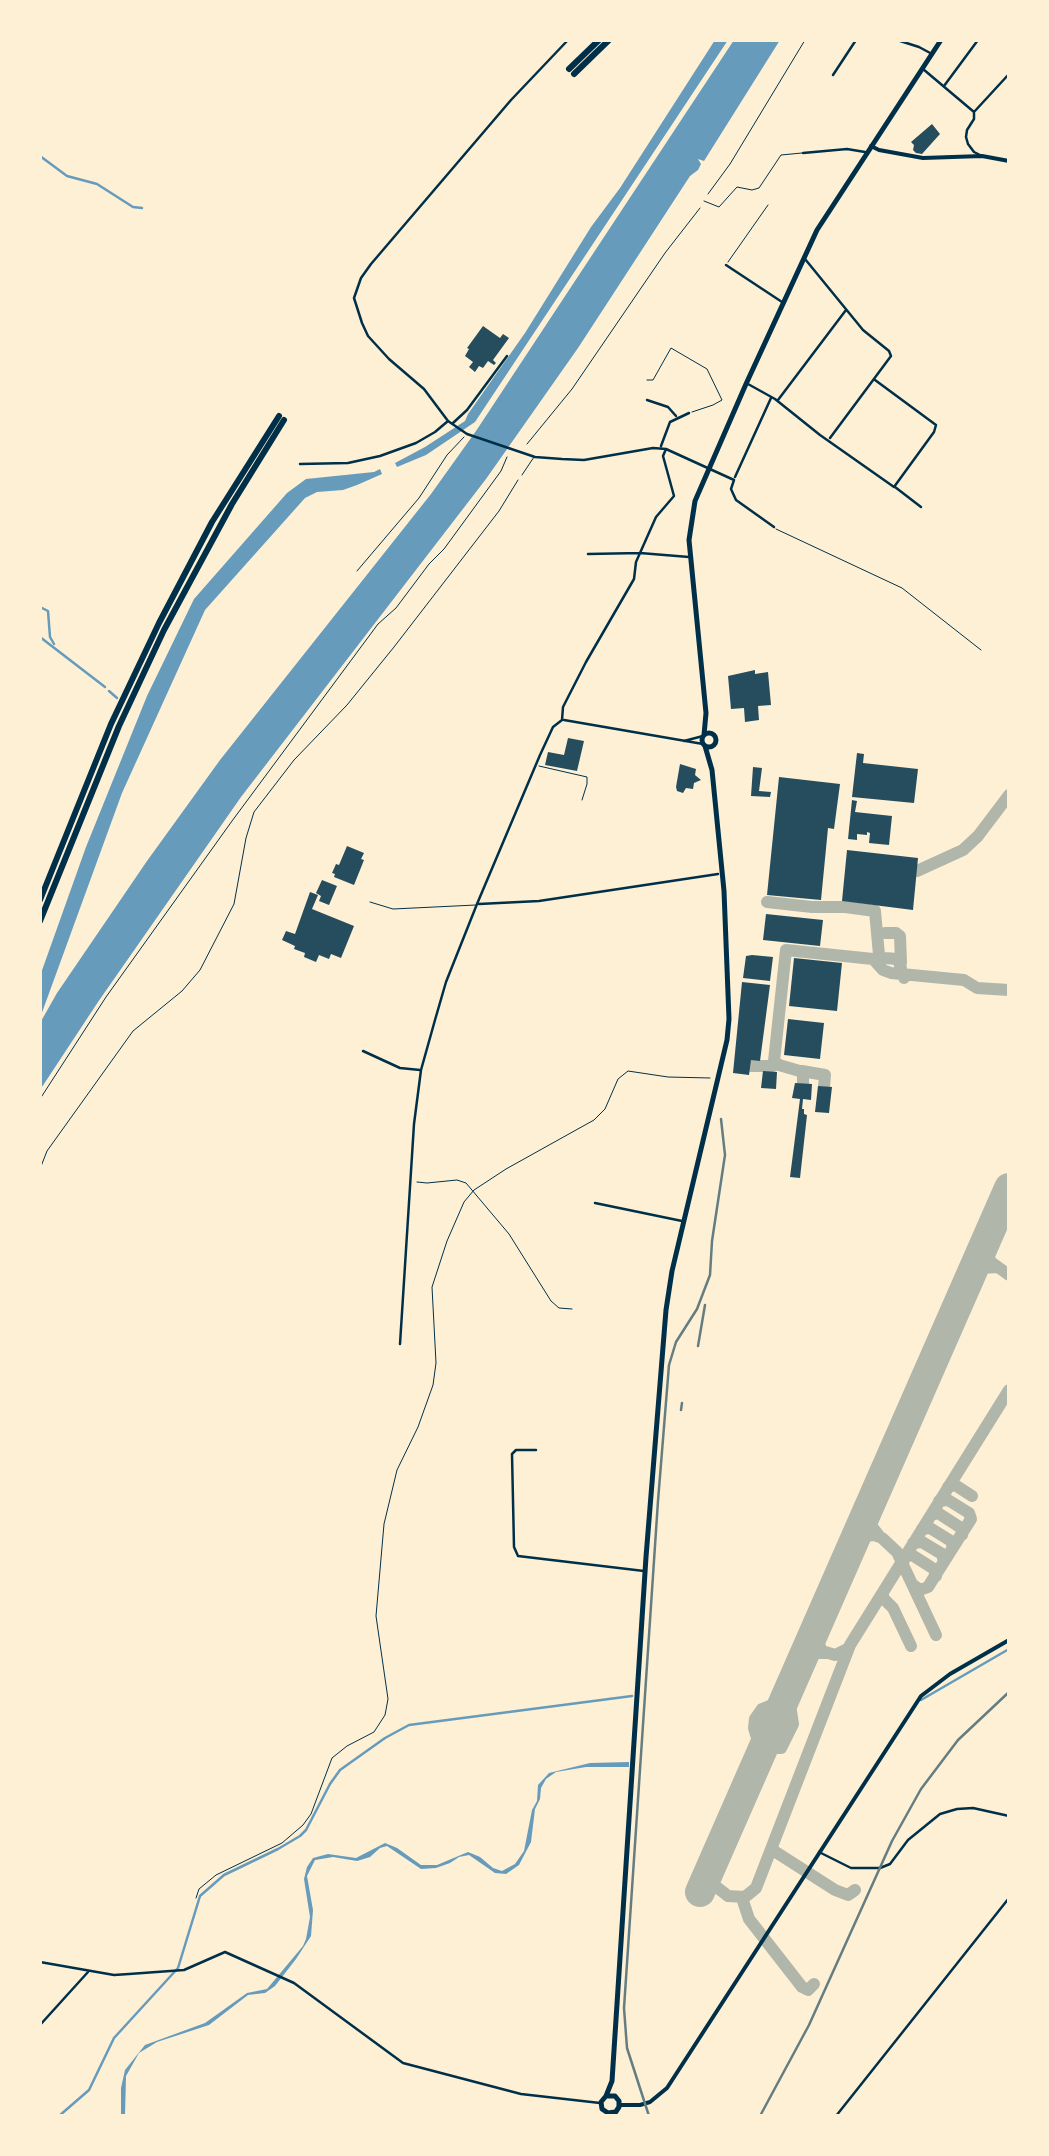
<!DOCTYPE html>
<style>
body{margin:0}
#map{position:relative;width:1049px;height:2156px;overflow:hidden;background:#fdf0d5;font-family:Roboto,sans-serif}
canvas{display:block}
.frame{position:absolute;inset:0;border:42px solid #fdf0d5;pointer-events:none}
</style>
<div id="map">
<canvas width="1049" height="2156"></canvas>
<div class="frame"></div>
</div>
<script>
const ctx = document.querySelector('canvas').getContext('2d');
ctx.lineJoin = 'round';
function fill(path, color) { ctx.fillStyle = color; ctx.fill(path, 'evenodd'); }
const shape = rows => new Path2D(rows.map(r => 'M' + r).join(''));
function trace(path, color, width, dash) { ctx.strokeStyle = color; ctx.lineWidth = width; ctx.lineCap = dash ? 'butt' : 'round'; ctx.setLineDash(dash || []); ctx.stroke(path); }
fill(shape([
 [715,40,728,40,475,422,426,455,397,467,395,463,425,447,465,421,468,414,525,333,591,227,620,188],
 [734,40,780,40,704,161,698,159,701,164,698,170,690,176,578,348,486,479,241,797,98,1002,40,1090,40,1023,57,993,147,861,220,760,431,494,476,431],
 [380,469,382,474,357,485,343,490,317,492,305,498,205,610,122,793,40,1018,40,976,86,847,147,696,194,599,287,493,306,479,374,472],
 [629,1762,629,1767,586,1767,556,1772,546,1779,541,1788,540,1799,535,1809,531,1842,519,1865,506,1874,495,1873,469,1855,459,1857,450,1863,436,1868,421,1869,387,1846,380,1848,370,1857,357,1861,333,1857,315,1860,307,1876,313,1910,311,1936,296,1959,275,1986,265,1993,248,1995,209,2025,157,2042,139,2053,126,2076,125,2116,121,2116,121,2088,125,2070,145,2045,205,2023,247,1993,267,1989,303,1946,306,1939,310,1917,304,1879,307,1867,313,1858,328,1854,356,1858,385,1843,397,1848,421,1865,437,1865,468,1852,480,1857,493,1868,502,1871,515,1864,524,1851,532,1810,537,1801,538,1785,549,1773,590,1763]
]), '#669bbc');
trace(shape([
 [40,156,67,176,97,184,133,207,142,208],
 [40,607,48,611,50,637,54,644],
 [40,637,105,687],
 [109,691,117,698],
 [921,1700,1009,1649],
 [59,2116,89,2090,114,2038,178,1968,200,1896,224,1875,278,1849,300,1836,306,1830,330,1784,340,1770,385,1738,409,1725,632,1696]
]), '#669bbc', 2.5);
trace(shape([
 [917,871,963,850,978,836,1009,795],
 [767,902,812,907,845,907,875,911,880,966],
 [885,933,896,933,900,936,901,963],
 [884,958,898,959,904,978],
 [751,1066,773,1066],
 [802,1071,825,1075,824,1087],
 [803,1084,803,1072,779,1065,774,1061,786,950,873,959,883,970,891,973,964,980,977,988,1009,990],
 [990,1233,986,1245,987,1255,991,1262,1009,1275],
 [971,1276,981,1268,998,1267],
 [948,1487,955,1485,972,1496],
 [869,1508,869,1523,880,1537],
 [931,1515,938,1513,955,1524,961,1528,962,1535],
 [922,1529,930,1528,951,1541,953,1547],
 [853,1543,864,1536,874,1535,882,1538,897,1552,936,1635],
 [913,1543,922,1542,942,1554,944,1562],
 [903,1563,905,1556,912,1555,934,1569,936,1576],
 [913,1585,920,1590,928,1587,971,1519,969,1513,948,1500,939,1501],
 [883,1592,883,1598,893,1608,911,1646],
 [817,1626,816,1639,822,1651,835,1655,847,1649],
 [801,1662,813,1653,826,1653],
 [787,1695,782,1701,762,1709,755,1719,754,1728,757,1738,768,1748,781,1748,793,1724,788,1692],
 [771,1849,835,1890,848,1895,855,1890],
 [711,1867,710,1876,714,1885,728,1896,745,1897,756,1888,850,1645,1009,1390],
 [742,1898,749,1919,802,1987,808,1990,814,1984]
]), '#b1b6ab', 12);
trace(shape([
 [700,1892,1009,1188]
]), '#b1b6ab', 30);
fill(shape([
 [932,124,940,134,922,154,916,153,913,150,914,145,911,142],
 [483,326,500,338,503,334,509,338,493,360,496,363,494,365,488,361,483,368,479,366,475,372,469,367,473,362,465,356,469,349,467,348],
 [755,670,755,674,768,672,771,705,758,706,759,720,745,722,744,708,731,709,728,676],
 [568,738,584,741,577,771,545,765,548,752,564,755],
 [857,753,864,754,863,763,918,769,914,803,852,797],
 [680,764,696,769,695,775,701,780,694,783,693,789,686,788,683,793,677,791,676,787],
 [753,767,762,768,759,791,771,792,770,797,751,796],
 [779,777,840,784,834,829,828,828,821,900,767,895],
 [852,800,857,801,855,812,892,816,889,845,869,843,870,833,867,832,867,835,857,834,857,840,848,839],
 [347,846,364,853,361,859,364,860,354,885,334,877,335,874,332,873,336,864,339,865],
 [847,850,918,858,913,910,842,901],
 [322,880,337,886,329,905,319,901,321,896,316,893],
 [310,892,318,895,312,909,354,926,341,958,331,954,329,959,319,955,316,962,304,957,305,953,294,949,295,946,282,940,286,931,295,934],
 [766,914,823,920,820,946,763,940],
 [752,955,773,957,770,981,743,978,746,956],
 [794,958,842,963,837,1011,789,1006],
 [742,982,770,985,760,1061,751,1060,749,1075,733,1073],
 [788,1019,824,1023,820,1059,784,1055],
 [763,1071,777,1072,776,1089,761,1088],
 [795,1083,812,1084,811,1100,803,1099,802,1109,804,1109,804,1114,807,1115,800,1178,790,1177,800,1099,792,1098],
 [818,1086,832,1087,829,1113,815,1112]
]), '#264d5e');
trace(shape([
 [708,194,730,164,805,40],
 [527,444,572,389,665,253,700,208],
 [40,1099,106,997,232,821,378,624,396,608,429,564,444,549,501,471,507,457],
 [40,1169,47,1151,133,1031,182,991,200,970,234,904,246,838,254,812,294,760,347,705,394,647,499,511,518,480],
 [417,1182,427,1183,457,1180,466,1183,509,1234,551,1301,559,1308,572,1309],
 [196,1898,199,1889,216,1875,282,1843,303,1825,311,1814,332,1758,347,1746,374,1732,385,1715,388,1699,376,1616,384,1524,397,1470,418,1427,433,1385,436,1363,432,1287,447,1241,464,1202,474,1190,506,1169,594,1120,605,1109,618,1079,628,1071,668,1077,710,1078]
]), '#003049', 1);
trace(shape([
 [704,201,719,207,737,187,752,190,759,188,781,155,802,153],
 [728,262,768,205],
 [647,380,653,380,671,348,707,369,722,400,713,405,692,412],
 [522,475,534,457],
 [776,529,902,588,981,650],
 [357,571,419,498,447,455,464,437],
 [539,766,587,777,587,784,582,800],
 [370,902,393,909,476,905]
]), '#003049', 1);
trace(shape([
 [568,40,511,100,371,264,361,278,354,298,362,323,368,336,389,359,424,389,448,421,467,434,535,457,562,459,584,460,653,448,666,449,734,480,731,489,736,500,774,527],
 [897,40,919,47,932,54],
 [923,69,974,112],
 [833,75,856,40],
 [944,86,978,40],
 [974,112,1009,74],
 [974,113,974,119,967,130,966,137,968,144,974,152,982,156],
 [803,153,847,149,865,152],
 [805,259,863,330,889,351,891,356,830,438],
 [726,265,782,302],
 [748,384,775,399,820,435,894,487,934,432,936,425,875,380],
 [647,400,668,407,676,416],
 [778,400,846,310],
 [453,423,467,410,507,356],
 [661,446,670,422,689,413],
 [300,464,348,463,380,456,416,443,435,432,448,421],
 [735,477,771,398],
 [895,487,921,507],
 [588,554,640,553,689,557],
 [564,720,703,744],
 [684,741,703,736],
 [479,904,539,901,718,874],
 [363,1051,400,1068,420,1070],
 [595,1203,682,1221],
 [400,1344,414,1124,421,1070,435,1020,446,982,477,904,540,755,553,727,562,720,563,707,586,662,634,579,636,562,656,517,674,496,663,456,666,449],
 [536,1450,516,1450,512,1454,514,1547,518,1556,644,1571],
 [819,1852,851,1868,880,1868,890,1864,908,1840,940,1814,957,1809,973,1808,1009,1816],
 [40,1962,114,1975,129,1974,184,1970,225,1952,294,1983,403,2063,521,2094,600,2103],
 [40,2025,88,1972],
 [836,2116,1009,1898]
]), '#003049', 2.5);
trace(shape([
 [871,146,879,150,923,158,982,156,1009,161]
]), '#003049', 4);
trace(shape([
 [619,2105,640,2105,650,2102,667,2088,921,1696,950,1674,1009,1640]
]), '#003049', 4);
trace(shape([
 '702 740a7 7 0 1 1 14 0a7 7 0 1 1-14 0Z',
 [704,735,706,713,689,540,695,501,746,384,817,230,941,40],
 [606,2096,612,2081,646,1557,666,1310,672,1271,727,1040,729,1019,724,891,712,770,705,746],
 [613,2116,619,2107,619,2101,615,2096,606,2096,601,2102,602,2109,608,2113,615,2112]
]), '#003049', 5);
trace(shape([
 [569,69,599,40],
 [574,74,609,40],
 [40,900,111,724,159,623,212,522,279,416],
 [40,921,119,726,164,630,232,504,284,420]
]), '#003049', 6);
trace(shape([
 [698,1346,705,1305],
 [681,1410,682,1403],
 [649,2116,627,2048,624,2008,658,1501,669,1365,676,1342,697,1309,710,1275,712,1241,725,1155,721,1119],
 [760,2116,809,2025,892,1841,921,1789,958,1740,1009,1692]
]), '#657d81', 2.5);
</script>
